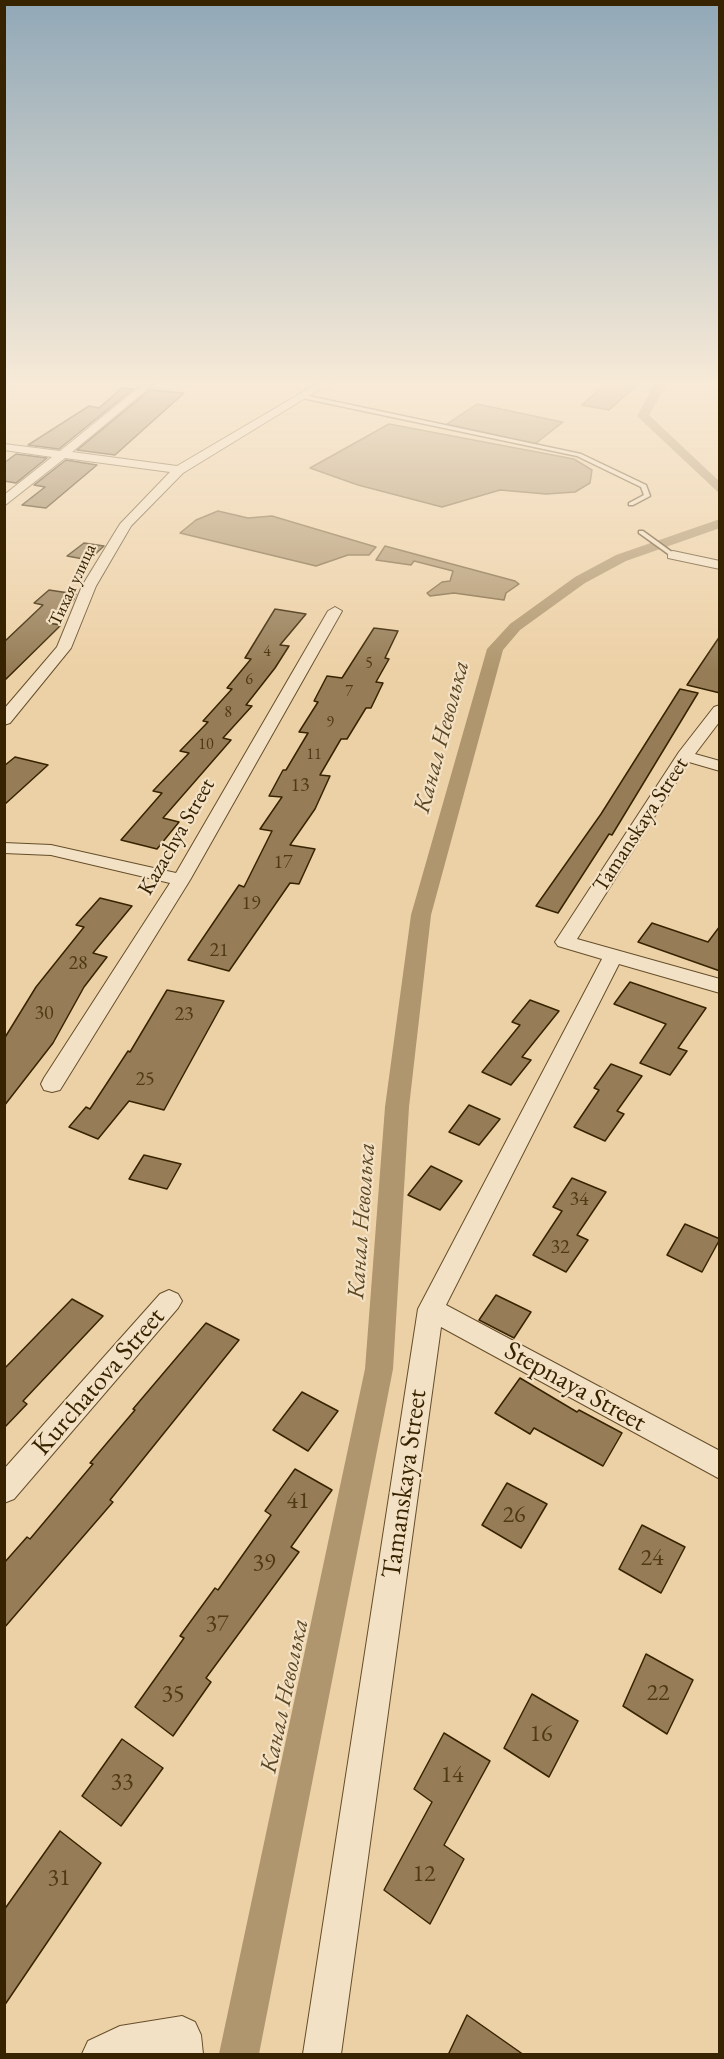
<!DOCTYPE html>
<meta charset="utf-8">
<style>
body{margin:0}
#map{position:relative;width:724px;height:2059px;overflow:hidden;background:#edd1a6;font-family:"EB Garamond",serif}
canvas{display:block}
.frame{position:absolute;inset:0;border:6px solid #382301;pointer-events:none}
</style>
<div id="map">
<canvas width="724" height="2059"></canvas>
<div class="frame"></div>
</div>
<script>
const ctx = document.querySelector('canvas').getContext('2d');
ctx.lineJoin = 'round';
function fill(path, color) { ctx.fillStyle = color; ctx.fill(path, 'evenodd'); }
const shape = rows => new Path2D(rows.map(r => 'M' + r).join(''));
function trace(path, color, width, dash) { ctx.strokeStyle = color; ctx.lineWidth = width; ctx.lineCap = dash ? 'butt' : 'round'; ctx.setLineDash(dash || []); ctx.stroke(path); }
function drawText(font, color, halo, rows, align = 'center') {
  ctx.font = font + ' "EB Garamond",serif'; ctx.lineWidth = 4.5; ctx.setLineDash([]); ctx.textBaseline = 'middle'; ctx.strokeStyle = halo; ctx.fillStyle = color; for (const [text, x, y, turn = 0] of rows) {
    ctx.save(); ctx.translate(x, y); ctx.rotate((+turn || 0) * Math.PI / 180); ctx.textAlign = isNaN(turn) ? turn : align; if (halo) ctx.strokeText(text, 0, 0); ctx.fillText(text, 0, 0); ctx.restore();
  }
}
const water = shape([
 [606,383,639,383,609,410,582,405,606,383],
 [477,404,562,422,563,422,535,444,447,424,477,404],
 [389,424,574,459,592,470,590,483,575,492,546,494,500,490,442,507,358,485,310,468,389,424],
 [218,511,248,518,272,516,376,547,369,555,348,555,316,566,180,533,196,520,218,511],
 [385,546,515,581,519,584,506,593,504,600,454,593,430,596,427,593,442,582,450,581,453,571,414,561,411,565,376,560,385,546]
]);
fill(water, '#af966e');
trace(water, '#7f6842', 1.5);
fill(shape([
 [655,383,667,383,649,415,720,482,720,494,637,416,655,383],
 [720,519,720,528,626,561,585,583,520,630,503,650,431,915,409,1107,393,1369,259,2054,219,2054,365,1369,385,1107,411,915,487,649,510,624,575,577,616,555,720,519]
]), '#af966e');
const building = shape([
 [122,388,133,389,59,449,28,445,89,406,99,408,122,388],
 [150,390,184,393,115,455,77,450,150,390],
 [16,454,47,458,16,483,4,481,4,463,16,454],
 [66,460,97,465,46,508,22,505,45,487,34,485,66,460],
 [84,543,104,546,89,560,67,556,84,543],
 [49,590,76,594,73,601,48,623,61,625,4,681,4,642,43,605,34,603,49,590],
 [275,609,306,614,280,645,289,646,275,668,246,705,252,706,223,738,231,740,163,818,179,822,157,849,121,840,162,793,153,791,189,753,180,751,208,722,203,721,232,689,227,688,251,659,245,658,275,609],
 [374,628,398,631,385,658,389,659,376,682,383,683,371,708,366,708,347,739,341,739,320,775,330,776,315,809,290,845,315,849,299,884,290,883,229,971,188,960,239,885,244,887,272,831,260,829,282,797,269,796,283,770,286,770,308,733,299,732,318,702,314,701,327,676,342,678,374,628],
 [720,636,720,693,687,685,720,636],
 [680,689,698,693,612,835,609,834,558,913,536,906,601,814,680,689],
 [15,757,48,765,4,805,4,766,15,757],
 [100,898,132,906,93,953,107,957,84,987,53,1043,4,1106,4,1039,36,987,84,927,76,925,100,898],
 [652,923,708,942,720,926,720,971,638,942,652,923],
 [630,982,706,1008,678,1048,687,1051,670,1075,640,1063,666,1024,614,1004,630,982],
 [167,990,224,1001,164,1110,129,1101,98,1139,69,1127,86,1107,90,1109,128,1051,130,1052,167,990],
 [530,1000,559,1011,522,1057,531,1060,511,1085,482,1072,520,1025,512,1022,530,1000],
 [611,1064,642,1076,617,1111,624,1114,605,1141,574,1127,599,1090,594,1088,611,1064],
 [469,1105,500,1119,479,1145,449,1132,469,1105],
 [144,1155,181,1164,167,1189,129,1179,144,1155],
 [431,1166,462,1181,440,1210,408,1195,431,1166],
 [572,1178,606,1192,577,1235,588,1240,566,1272,533,1255,562,1211,553,1207,572,1178],
 [685,1224,720,1239,702,1272,667,1255,685,1224],
 [496,1295,531,1312,514,1338,479,1320,496,1295],
 [72,1299,103,1316,23,1401,27,1404,4,1428,4,1369,72,1299],
 [206,1323,239,1340,110,1500,113,1502,4,1628,4,1563,27,1537,30,1539,93,1464,90,1463,135,1410,133,1409,206,1323],
 [520,1378,577,1412,579,1410,622,1433,603,1466,534,1428,530,1434,495,1413,520,1378],
 [302,1392,338,1411,308,1451,273,1430,302,1392],
 [295,1469,332,1490,291,1547,299,1552,206,1678,211,1682,173,1736,135,1707,184,1638,180,1636,215,1588,218,1590,271,1515,265,1511,295,1469],
 [507,1483,547,1504,521,1548,482,1525,507,1483],
 [642,1525,685,1547,661,1593,619,1569,642,1525],
 [646,1654,693,1680,667,1734,623,1706,646,1654],
 [532,1694,578,1721,549,1777,504,1748,532,1694],
 [444,1733,490,1761,444,1845,464,1859,430,1924,384,1890,432,1802,414,1789,444,1733],
 [122,1739,163,1768,121,1826,82,1796,122,1739],
 [60,1831,101,1863,4,2006,4,1910,60,1831],
 [467,2015,524,2055,448,2055,467,2015]
]);
fill(building, '#967d57');
trace(building, '#382301', 1.5);
const lane = shape([
 [304,395,581,454,646,485,650,496,633,505,629,505,629,503,644,495,641,487,577,456,302,398,304,395],
 [639,531,643,531,676,555,671,556,639,533,639,531]
]);
const street = shape([
 [144,383,155,383,72,452,177,466,318,383,330,383,183,473,131,526,96,586,71,648,10,723,4,725,4,709,57,647,82,586,120,524,170,472,65,458,4,506,4,495,52,457,4,450,4,444,60,451,144,383],
 [673,551,720,561,720,569,668,558,668,552,673,551],
 [335,607,342,611,190,880,60,1090,52,1092,44,1090,41,1084,44,1078,170,883,51,855,4,853,4,843,51,845,176,873,328,611,335,607],
 [720,705,720,721,695,754,720,761,720,771,689,762,577,939,720,979,720,993,619,964,446,1305,720,1451,720,1479,441,1327,341,2054,303,2054,418,1309,602,959,558,946,555,942,679,752,714,707,720,705],
 [169,1290,178,1294,182,1301,178,1308,14,1499,4,1503,4,1469,160,1294,169,1290],
 [182,2016,195,2022,201,2035,203,2054,82,2054,88,2041,120,2026,182,2016]
]);
trace(lane, '#654e2a', 3);
trace(street, '#654e2a', 2);
fill(lane, '#f3e1c5');
fill(street, '#f3e1c5');
const sky = ctx.createLinearGradient(0, 0, 0, 671);
sky.addColorStop(0, '#91a8b7');
sky.addColorStop(0.57, '#f7ead7');
sky.addColorStop(1, '#f7ead700');
ctx.fillStyle = sky;
ctx.fillRect(0, 0, 724, 671);
drawText('16px', '#503a16', null, [
 ["4",267,652],
 ["5",369,664],
 ["6",249,680],
 ["7",349,692],
 ["8",228,713],
 ["9",330,723],
 ["10",206,745],
 ["11",314,755]
]);
drawText('18px', '#382301', '#f3e1c5', [
 ["Тихая улица",73,585,-65]
]);
drawText('20px', '#503a16', null, [
 ["13",300,786],
 ["17",283,863],
 ["19",251,904],
 ["21",219,951],
 ["28",78,964],
 ["30",44,1014],
 ["23",184,1015],
 ["25",145,1080],
 ["34",579,1200],
 ["32",560,1248]
]);
drawText('22px', '#382301', '#f3e1c5', [
 ["Tamanskaya Street",641,825,-57],
 ["Kazachya Street",177,837,-60]
]);
drawText('italic 24px', '#5c4622', '#f3e1c5', [
 ["Канал Неволька",442,737,-75],
 ["Канал Неволька",362,1221,-86],
 ["Канал Неволька",285,1696,-78]
]);
drawText('24px', '#503a16', null, [
 ["41",298,1501],
 ["26",514,1515],
 ["24",652,1558],
 ["39",264,1563],
 ["37",217,1624],
 ["22",658,1693],
 ["35",173,1694],
 ["16",541,1734],
 ["14",452,1775],
 ["33",122,1782],
 ["12",424,1874],
 ["31",59,1878]
]);
drawText('27px', '#382301', '#f3e1c5', [
 ["Kurchatova Street",99,1382,-49],
 ["Stepnaya Street",575,1387,29],
 ["Tamanskaya Street",405,1484,-82]
]);
</script>
